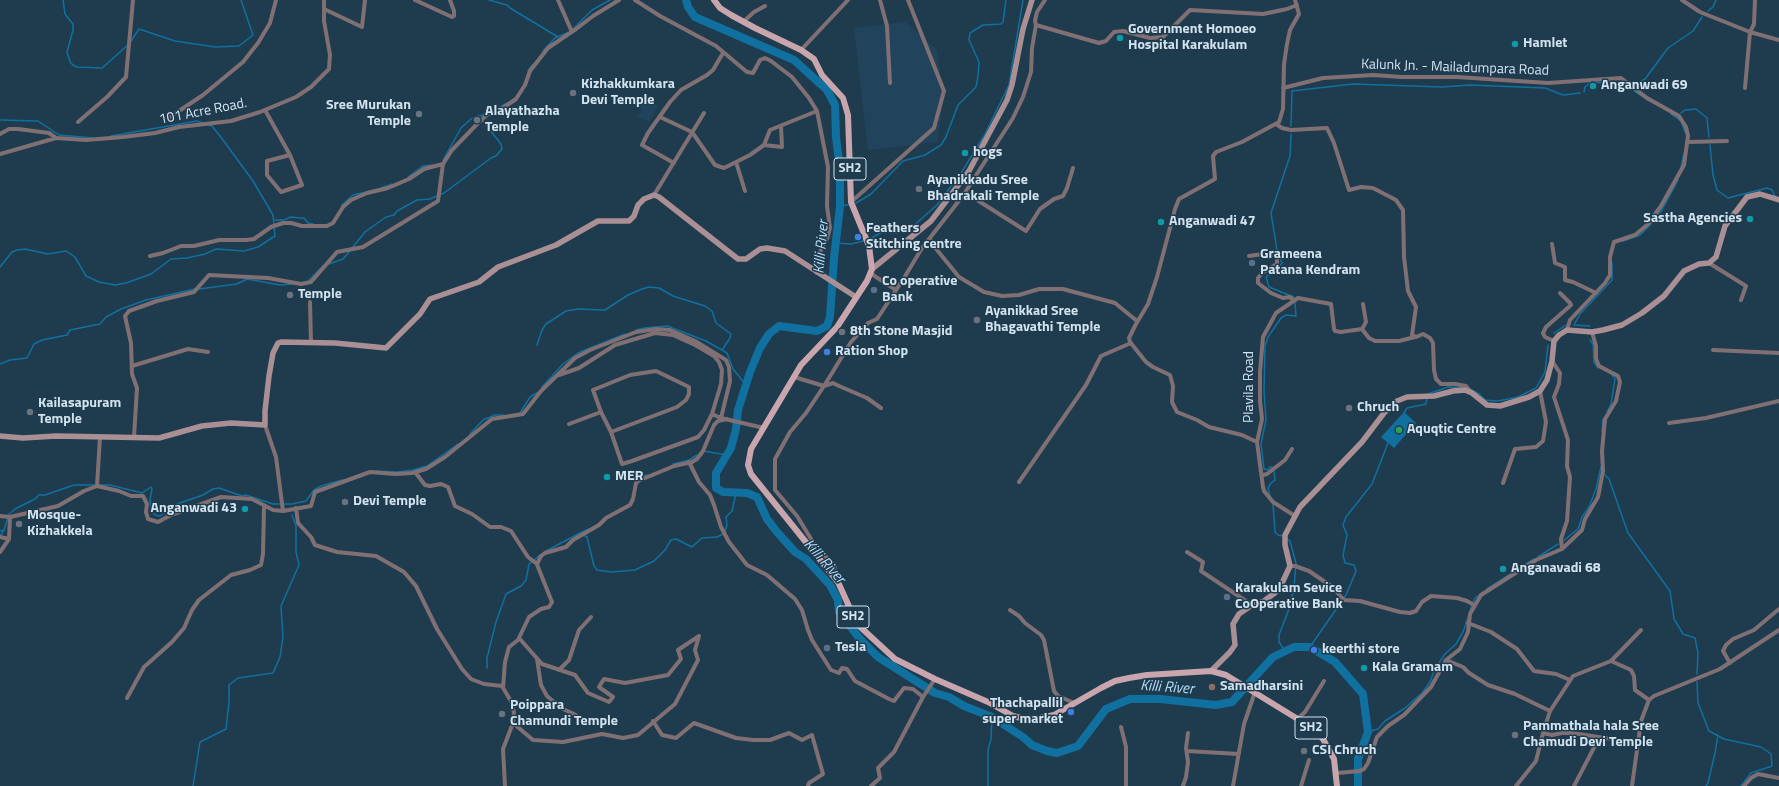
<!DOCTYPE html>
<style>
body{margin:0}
canvas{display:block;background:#1f3b4e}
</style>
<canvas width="1779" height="786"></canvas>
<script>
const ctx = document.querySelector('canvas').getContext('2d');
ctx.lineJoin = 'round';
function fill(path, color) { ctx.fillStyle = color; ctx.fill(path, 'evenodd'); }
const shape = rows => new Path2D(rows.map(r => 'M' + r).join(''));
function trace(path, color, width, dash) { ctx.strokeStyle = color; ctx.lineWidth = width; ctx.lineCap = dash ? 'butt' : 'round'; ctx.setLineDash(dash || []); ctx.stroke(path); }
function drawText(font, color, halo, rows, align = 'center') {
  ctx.font = font + ' "Titillium Web",sans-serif'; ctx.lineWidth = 3; ctx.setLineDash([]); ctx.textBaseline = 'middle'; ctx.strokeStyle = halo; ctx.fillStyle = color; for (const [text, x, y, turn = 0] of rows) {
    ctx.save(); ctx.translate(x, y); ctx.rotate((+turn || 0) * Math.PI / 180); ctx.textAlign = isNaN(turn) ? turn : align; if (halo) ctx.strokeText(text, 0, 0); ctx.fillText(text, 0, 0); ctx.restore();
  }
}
fill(shape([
 [905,22,937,50,943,100,937,142,868,150,854,28],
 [642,97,658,106,649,122,638,117,642,109,637,107]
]), '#21445c');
fill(shape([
 [1404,412,1416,423,1394,448,1381,437]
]), '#10709f');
trace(shape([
 [63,0,65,14,73,24,73,30,67,52,70,62,73,65,77,67,102,68,128,45],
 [489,0,507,5,510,8,558,37],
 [1708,11,1713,7,1716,0],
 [572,30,592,10,610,0],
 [131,41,139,29,175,41,215,47,239,46,253,35,241,0],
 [543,51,555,38,567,33],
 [528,71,532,65],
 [1636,84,1645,79,1668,48,1693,31,1702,17],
 [1634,91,1649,101],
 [1584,92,1585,87,1590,83,1616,82,1626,84],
 [497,109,507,103],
 [1681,113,1685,110,1696,109,1707,118,1709,137],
 [1671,114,1681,121],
 [0,120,38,121,59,135,93,138],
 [1682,124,1685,132],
 [1291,126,1292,91,1353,84,1442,87,1470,85,1545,88,1563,95,1580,93],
 [1291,134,1290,156,1271,213,1277,250,1282,263,1279,267,1266,277,1269,287,1294,297],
 [111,136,197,121,203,123],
 [1710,145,1713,175,1717,190,1728,198,1767,188,1772,190,1775,196],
 [443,160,461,128,471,119,488,113],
 [1681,167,1684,153],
 [408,177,423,166,433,165],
 [381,188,392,184],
 [856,203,871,194,903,161,925,155,941,145,946,137,958,105,976,87,978,76,979,62,969,40,970,33,983,25,1001,24,1003,22,1006,0],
 [342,205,353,195,366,192],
 [840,206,848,205],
 [275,220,284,220,291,217,300,218,304,218,308,223,313,224],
 [870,239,882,232,897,233,912,227,937,205,961,173,984,136,1009,85,1023,0],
 [1623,241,1640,235,1650,225,1662,210,1678,180],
 [836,243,851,244,863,241],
 [352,248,365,232,386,217,394,215,397,211,417,200,430,199,444,193,491,158,496,156,502,149,501,144,478,115],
 [329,264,343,259,350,251],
 [0,267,12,252,17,250,25,249,48,254,66,251,75,257,86,276,99,282,115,285,126,283,151,274,171,259,187,258,205,254,216,249,244,251,258,247,275,236,273,215,253,181,223,140,212,126,208,125],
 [309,280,323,266],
 [199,289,237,284,247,279,280,285,292,284],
 [1590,326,1574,325,1580,314,1612,280,1612,263],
 [636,330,645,328,667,326,706,341,722,350],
 [1554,333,1566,325],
 [1590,340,1593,344,1594,362,1598,368],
 [537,345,542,330,546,324,566,311,578,309,605,310,628,295,642,289,649,287,659,288,673,296,705,306,712,311,716,323,731,334,730,338,722,350,727,353,733,369,746,385],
 [0,364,10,360,27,358,34,344,42,340,67,335,70,330,100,324,106,317,121,309,146,300,195,289],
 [542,387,563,364,578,353,625,334],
 [1470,389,1479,394,1485,400,1498,401,1518,397,1536,388,1545,372,1548,345],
 [1428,394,1448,387,1463,388],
 [1607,412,1611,404,1615,379,1612,375],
 [520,413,530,397,537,393],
 [1404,413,1407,408,1426,404,1427,397],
 [1602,431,1603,419],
 [470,434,483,420,495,415,503,415],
 [703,451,727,455],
 [673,464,689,460,697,455],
 [376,471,397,472,413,470,427,466,458,444],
 [1604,474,1609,479,1628,533,1670,591,1674,619,1683,634,1695,638,1698,653,1697,674],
 [635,482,638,477,648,475],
 [1270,496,1268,488,1271,483,1275,480,1274,472,1272,467,1270,467,1268,470,1264,469,1261,444,1266,420,1264,391,1265,346,1268,337,1281,318,1286,315,1296,316,1295,303],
 [1273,504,1275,532,1278,535,1283,536],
 [0,531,4,530,9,514,15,509,35,499,39,495,45,495,74,485,110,485,142,493,151,487,152,489,150,499,151,511,155,515,160,516,177,504,203,495,213,489,219,488,242,496,246,495,273,504,292,504,306,501,314,490,321,486,342,480],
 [725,531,727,525,726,517,732,511,736,493],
 [580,533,589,529],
 [0,536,4,530],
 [1563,541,1578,529,1582,517,1589,507,1596,489,1601,467],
 [546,551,580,533,587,537,594,566,597,570,611,572,635,570,654,561,665,550,671,540,676,539,692,547,702,538,717,537,723,534],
 [1538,557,1558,544],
 [1487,589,1534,559],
 [1470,610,1475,598,1479,595],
 [1310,647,1346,595,1356,571,1354,565,1345,563,1343,555,1347,535,1343,525,1346,517,1372,484,1388,443],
 [1285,651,1279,642,1279,635,1289,609,1294,588,1296,563,1290,541,1286,538],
 [487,668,487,658,496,622,506,594,521,586,526,580,529,564,540,555],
 [1697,682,1698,703,1709,731,1724,739,1761,747,1771,754,1772,766,1751,773,1741,786],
 [1368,732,1378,729,1385,721,1405,708,1422,693,1430,682,1434,671,1444,655,1456,644,1463,632,1468,618],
 [193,786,200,742,226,729,229,702,229,685,238,678,273,673,280,657,283,637,281,606,299,565,296,552,296,526,292,515],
 [988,786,988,750,991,739,992,717],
 [1706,786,1708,783,1715,753,1718,735]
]), '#10709f', 1.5);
trace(shape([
 [686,0,688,7,695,17,794,60,827,90,835,105,836,137,840,170,840,206,834,258,830,317,827,326,817,331,779,326,769,334,760,348,750,372,738,410,736,429,731,448,716,473,716,488,723,492,747,493,757,497,767,519,777,532,795,552,806,559,830,585,838,600,839,612,860,639,878,657,935,693,949,697,964,706,992,717,1023,737,1032,745,1047,751,1057,753,1078,746,1106,709,1130,699,1160,699,1216,705,1232,702,1273,657,1294,647,1310,647,1335,662,1363,694,1368,732,1358,759,1358,786]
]), '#10709f', 8);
trace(shape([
 [415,0,452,17,454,16,454,11,450,0],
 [558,0,572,32],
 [635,0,660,16,716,46,747,72,753,73,760,60,765,58,771,61,792,77,809,98,817,111,828,167,827,206,830,228,827,239,821,249,817,273],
 [880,0,887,26,890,83],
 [1682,0,1700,12,1750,32,1779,40],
 [324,9,362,27,365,0],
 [743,22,754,12,765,6],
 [1036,25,1099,43,1106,41,1114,32,1123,31,1150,38,1163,37,1190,10,1263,14,1287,9,1297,5],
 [801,50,848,0],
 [1283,88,1323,78,1373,75,1402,77,1457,77,1548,83,1621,78,1647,98,1679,116,1686,127,1688,136,1684,165,1661,206,1647,225,1635,235,1614,242,1610,257,1610,275,1605,283,1570,320,1567,330],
 [1745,88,1750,32,1754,24,1755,0],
 [265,110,290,155,302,185,281,192,267,175,267,161,290,155],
 [170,117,203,95,243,62,258,43,270,23,276,0],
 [660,117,692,132,715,165,724,168,750,155,764,145,782,147,781,126],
 [78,122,107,97,126,77,133,0],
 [1276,124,1282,128,1291,130,1327,128,1334,143,1349,190,1361,187,1373,188,1396,200,1403,210,1404,257,1408,291,1416,307,1412,335,1416,337,1423,334,1430,338,1433,343,1434,370,1436,379,1441,384,1455,384,1466,386,1470,391],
 [0,134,9,129,18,129,49,133,56,138],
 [1688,142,1727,141],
 [764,145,770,130,817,111],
 [0,154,56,138,86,140,123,137,155,133,179,127,231,121,260,112,296,97,311,87,329,69,330,55,324,21,324,0],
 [736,162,745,191],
 [674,163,642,145,648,133,670,102,681,90,707,75,713,70,723,53],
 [964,194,1013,118,1023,97,1031,72,1032,48,1036,25,1035,21,1037,12,1045,0],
 [654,195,704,113],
 [851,202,934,128,944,91,908,0],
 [958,202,966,193,1026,231,1040,209,1054,199,1063,196,1067,188,1073,168],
 [930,239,933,245,959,277,984,292,1002,296,1019,295,1039,289,1063,289,1115,303,1137,321],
 [1552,244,1555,263,1565,267,1565,280,1573,282,1596,293],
 [150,256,163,253,181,246,194,246,219,240,246,240,254,239,271,227,283,223,291,223,302,226,327,226,333,223,343,207,351,200,367,193,388,188,409,179,424,169,443,164,452,150,480,121,488,114,500,110,516,99,525,85,530,71,548,48,576,29,593,16,619,0],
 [1249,256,1270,253,1277,257,1277,264,1262,273,1258,278,1258,283,1271,293,1283,298,1290,297,1293,300],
 [1709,263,1746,286,1741,300],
 [870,273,896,290],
 [310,302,311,343],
 [1362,329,1369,338,1375,341,1399,341,1415,337],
 [1554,341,1545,337,1543,333,1546,327,1571,305,1570,303,1560,293],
 [1713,350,1779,353],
 [1552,361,1560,373,1559,384,1554,397,1568,440,1567,466,1570,477,1567,521,1561,539,1562,549],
 [132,366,188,349,208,352],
 [559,375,579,368,615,345,655,333,673,335,695,345,714,356,719,362,722,370,721,384,712,414,704,430,698,437,632,461,622,464,611,432,601,412,569,424],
 [794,377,824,386,851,342,868,323,877,319,904,278,922,248,958,202,955,199,950,197],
 [601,412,593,390,630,375,656,371,689,387,689,394,686,400,677,407,611,432],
 [712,414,721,418,764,428],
 [1669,423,1706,418,1779,401],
 [265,425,276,457,283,511],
 [134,437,137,388,132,374,131,343,125,316,129,311,157,301,194,292,209,275,268,278,301,284,311,282,337,252,363,247,438,201,443,164],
 [1257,442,1242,435,1209,427,1197,420,1177,412,1172,402,1173,386,1170,375,1153,367,1146,362,1130,342,1129,338,1136,324,1148,304,1157,277,1175,209,1179,199,1215,179,1213,156,1216,152,1242,142,1279,122,1283,109,1284,64,1287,44,1290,30,1299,14,1295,0],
 [689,462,699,482,710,495,714,505,721,527,729,542,747,565,767,575,795,599,802,610,808,630,812,640,831,670,839,673,842,668,847,669,855,681,889,699,894,701,904,688,913,689,923,697],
 [415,472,425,485,430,486,441,484,448,487,455,506,472,514,490,527,501,527,511,531,528,557,537,564],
 [1263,475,1267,474,1285,460,1292,449],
 [1019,482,1086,385,1101,356,1131,343],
 [1503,483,1515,449,1536,447,1543,441,1546,422,1540,391],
 [97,486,100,437],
 [296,508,298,523,311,537,315,545,337,552,376,556,404,572,416,586,437,629,462,669,471,679,484,684,502,686,512,703,514,713,513,723,503,749,505,786],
 [0,516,10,517],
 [1295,516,1273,502,1264,491,1263,487,1257,442,1262,419,1260,401,1260,372,1263,337,1276,313,1298,298,1331,304,1334,329,1335,331,1341,332,1362,329,1366,322,1363,304],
 [0,537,9,539],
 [0,552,9,539,10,517,58,506,84,491,97,486,119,491,131,496,143,496,147,504,146,512,148,519,158,522,171,515,221,497,252,499,273,510,283,511,311,506,315,492,370,472,395,474,412,473,426,469,445,457,492,419,523,414,541,391,575,358,590,350,636,332,656,329,670,330,695,341,726,360,729,367,730,381,721,418],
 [1187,552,1203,562,1201,571,1252,605],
 [1290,566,1295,566,1309,571,1331,586,1344,600,1360,601,1400,612,1410,613,1416,611,1422,602,1431,596,1457,598,1467,601,1474,605],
 [833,577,835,566,816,547,797,516,775,490,775,459,790,432,806,413,824,386,833,383,839,386,867,398,881,408],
 [1010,610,1019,616,1025,623,1041,635,1044,640,1054,691,1058,696,1074,703],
 [1468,623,1491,632,1517,649,1534,671,1556,674,1570,680],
 [537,659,541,685,547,696,561,708,576,715],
 [1446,660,1463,667,1469,673,1488,685,1515,694,1550,711],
 [1611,661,1641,630],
 [1730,663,1723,651,1726,645,1733,639,1754,630,1779,609],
 [559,670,569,660,579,630,591,617],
 [503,688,505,662,509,647,518,640,529,617,541,609,549,607,552,602,538,567,537,564,541,556,545,553,566,547,573,540,599,525,606,518,630,505,633,499,636,483,638,481,674,466,692,462,697,459,703,451,714,425,718,421,727,419],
 [127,698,144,667,172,642,184,628,192,610,199,600,231,575,250,570,261,565,263,554,264,506],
 [1297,719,1305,712,1324,681],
 [653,721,662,735,676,738,694,723,736,738,753,740,770,740,789,733,802,740,812,735,823,774,809,783,808,786],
 [513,723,533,740,563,742,602,734,623,738,638,735,675,704,698,660,695,650,699,636,678,650,681,659,668,675,625,683,604,679,599,687,613,697,609,702,588,693,575,675,542,664,519,638],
 [1121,727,1126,747,1126,786],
 [1543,733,1550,711,1573,676,1611,661,1631,670,1634,676,1635,690,1649,700],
 [1187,751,1239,754],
 [1337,773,1360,771,1364,769,1368,763,1377,737,1388,726,1404,715,1431,687,1446,660,1460,649,1468,632,1470,614,1481,595,1536,560,1562,549,1582,530,1585,519,1598,497,1603,471,1602,451,1605,419,1616,401,1620,382,1618,376,1599,366,1596,359,1596,346,1592,332],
 [871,786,880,778,878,768,894,752,923,697,935,679],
 [1183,786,1186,777,1188,762,1186,748,1188,733],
 [1233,786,1244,724,1255,692],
 [1301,786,1309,760],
 [1516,786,1536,761,1543,733,1552,735,1562,733,1572,733,1638,743],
 [1574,786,1599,738],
 [1632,786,1641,721,1649,700,1654,696,1720,669,1779,630],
 [1744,786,1751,778,1758,774,1779,778]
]), '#817073', 4);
trace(shape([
 [872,269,931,221,969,171,1007,100,1012,85,1023,29,1032,0],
 [0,436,23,438,56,436,159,438,202,426,231,423,265,425,265,411,269,376,273,353,278,343,281,342,335,343,386,348,420,314,430,299,479,282,498,267,556,245,598,221,629,221,634,216,638,205,644,199,654,195,659,197,738,259,746,259,760,249,767,248,785,251,856,297],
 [1211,671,1230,652,1235,645,1233,624,1239,614,1252,605,1264,601,1276,592,1283,581,1290,566,1285,545,1285,535,1300,507,1362,442,1384,413,1397,401,1407,397,1434,396,1453,391,1465,390,1472,393,1487,405,1500,406,1529,397,1540,391,1547,380,1552,361,1554,341,1559,335,1567,330,1592,332,1603,330,1622,325,1642,313,1664,296,1684,271,1699,264,1709,263,1716,257,1725,226,1747,197,1760,194,1779,200]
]), '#aa8f94', 5.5);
trace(shape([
 [714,0,720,8,731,15,755,28,801,50,814,59,822,75,843,98,848,115,851,202,869,246,872,269,867,281,837,327,801,365,751,449,748,465,751,474,838,582,857,624,895,659,935,679,988,702,1013,716,1021,718,1035,719,1054,715,1101,688,1115,681,1129,678,1147,675,1211,671,1226,675,1314,729,1323,739,1334,759,1337,786]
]), '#c9a6ad', 6);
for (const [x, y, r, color] of [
 [1120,38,4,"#0f9aa8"],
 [1515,44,4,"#0f9aa8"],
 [1593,86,4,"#0f9aa8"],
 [573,93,4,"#6b7280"],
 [419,114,4,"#6b7280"],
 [477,120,4,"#6b7280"],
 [965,153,4,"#0f9aa8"],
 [919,189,4,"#6b7280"],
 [1750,219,4,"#0f9aa8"],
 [1161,222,4,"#0f9aa8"],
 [858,237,4,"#3f7fe0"],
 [1252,263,4,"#5c6f8a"],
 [874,290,4,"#5c6f8a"],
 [290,295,4,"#6b7280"],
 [977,320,4,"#6b7280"],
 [842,332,4,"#6b7280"],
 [827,352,4,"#3f7fe0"],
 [1349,408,4,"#6b7280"],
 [30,412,4,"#6b7280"],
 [1399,430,4,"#2e9e5b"],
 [607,477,4,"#0f9aa8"],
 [345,502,4,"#6b7280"],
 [245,509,4,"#0f9aa8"],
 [19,524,4,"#6b7280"],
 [1503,569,4,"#0f9aa8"],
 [1227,597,4,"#5c6f8a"],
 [827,648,4,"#5c6f8a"],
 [1314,650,4,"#3f7fe0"],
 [1364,668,4,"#0f9aa8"],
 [1212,687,4,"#8d6e63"],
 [1071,712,4,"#3f7fe0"],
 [502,714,4,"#6b7280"],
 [1515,735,4,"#6b7280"],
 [1304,751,4,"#6b7280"]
]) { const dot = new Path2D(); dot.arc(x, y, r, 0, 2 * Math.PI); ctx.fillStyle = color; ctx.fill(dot); trace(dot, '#1f3b4e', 1.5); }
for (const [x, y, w] of [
 [850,169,32],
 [853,617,32],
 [1311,728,32]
]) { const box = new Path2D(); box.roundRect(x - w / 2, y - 11, w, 22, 3); ctx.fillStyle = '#1f3b4e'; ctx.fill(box); trace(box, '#d2e3ef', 1); }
drawText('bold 13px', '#d2e3ef', null, [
 ["SH2",850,169],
 ["SH2",853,617],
 ["SH2",1311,728]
]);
drawText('bold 14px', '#d2e3ef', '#1f3b4e', [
 ["Government Homoeo",1128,30],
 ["Hospital Karakulam",1128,46],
 ["Hamlet",1523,44],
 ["Kizhakkumkara",581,85],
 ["Devi Temple",581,101],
 ["Anganwadi 69",1601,86],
 ["Sree Murukan",411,106,"right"],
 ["Temple",411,122,"right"],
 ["Alayathazha",485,112],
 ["Temple",485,128],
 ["hogs",973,153],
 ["Ayanikkadu Sree",927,181],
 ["Bhadrakali Temple",927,197],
 ["Sastha Agencies",1742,219,"right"],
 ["Anganwadi 47",1169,222],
 ["Feathers",866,229],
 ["Stitching centre",866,245],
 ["Grameena",1260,255],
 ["Patana Kendram",1260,271],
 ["Co operative",882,282],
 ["Bank",882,298],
 ["Temple",298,295],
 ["Ayanikkad Sree",985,312],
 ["Bhagavathi Temple",985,328],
 ["8th Stone Masjid",850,332],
 ["Ration Shop",835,352],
 ["Kailasapuram",38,404],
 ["Temple",38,420],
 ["Chruch",1357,408],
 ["Aquqtic Centre",1407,430],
 ["MER",615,477],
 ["Devi Temple",353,502],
 ["Anganwadi 43",237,509,"right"],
 ["Mosque-",27,516],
 ["Kizhakkela",27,532],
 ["Anganavadi 68",1511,569],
 ["Karakulam Sevice",1235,589],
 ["CoOperative Bank",1235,605],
 ["Tesla",835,648],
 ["keerthi store",1322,650],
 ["Kala Gramam",1372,668],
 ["Samadharsini",1220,687],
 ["Thachapallil",1063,704,"right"],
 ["super market",1063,720,"right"],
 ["Poippara",510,706],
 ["Chamundi Temple",510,722],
 ["Pammathala hala Sree",1523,727],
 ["Chamudi Devi Temple",1523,743],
 ["CSI Chruch",1312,751]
], 'left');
drawText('14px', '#d2e3ef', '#1f3b4e', [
 ["Kalunk Jn. - Mailadumpara Road",1455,68,2],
 ["101 Acre Road.",203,112,-11],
 ["Plavila Road",1250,387,-90]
]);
drawText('italic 15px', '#b5ddf8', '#1f3b4e', [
 ["Killi River",822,247,-85],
 ["Killi River",824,562,48],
 ["Killi River",1167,688,4]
]);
</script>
